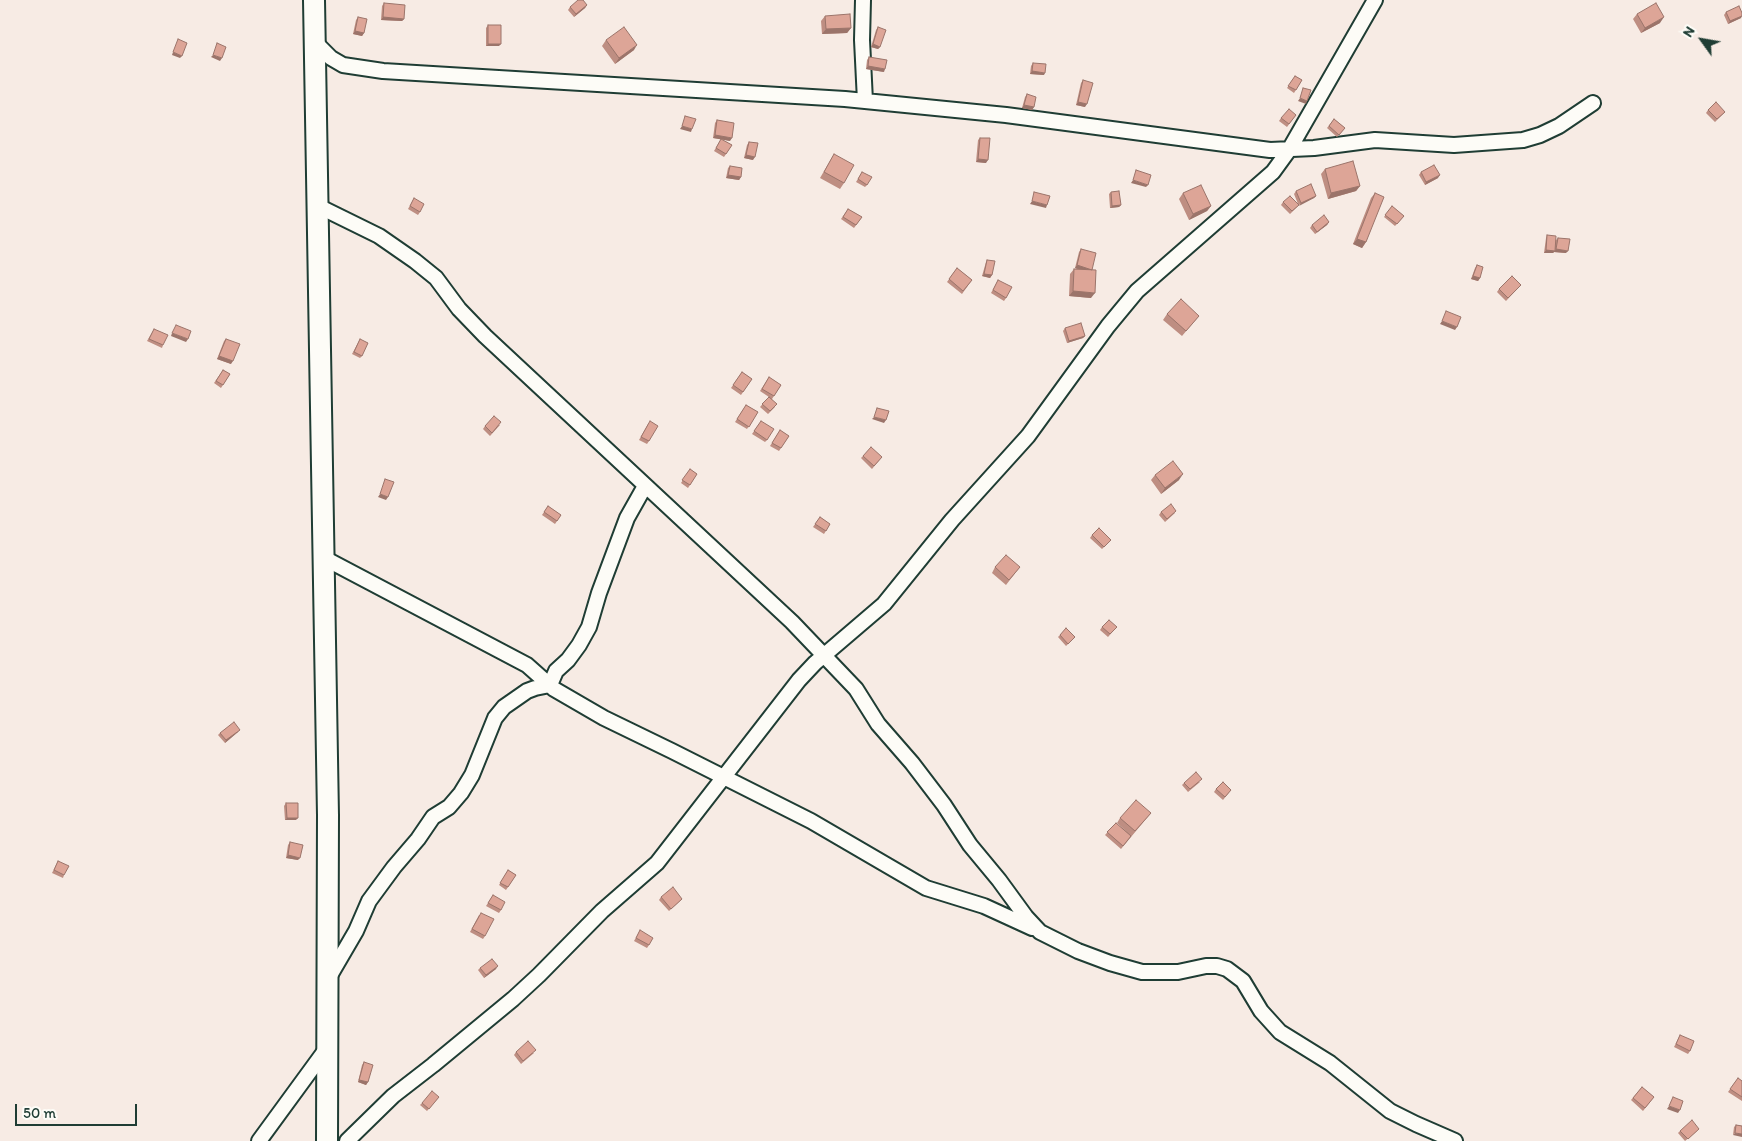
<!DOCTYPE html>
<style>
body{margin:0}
#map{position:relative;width:1742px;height:1141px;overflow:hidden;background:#f7ebe4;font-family:Itim,sans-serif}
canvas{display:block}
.north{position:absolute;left:1677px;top:15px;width:50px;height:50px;-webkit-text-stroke:4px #fdfcf7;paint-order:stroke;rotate:302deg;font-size:14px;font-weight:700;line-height:20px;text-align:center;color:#1f3d34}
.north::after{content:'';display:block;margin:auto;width:18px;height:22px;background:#1f3d34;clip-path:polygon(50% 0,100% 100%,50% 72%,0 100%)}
.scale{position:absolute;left:15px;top:1104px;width:122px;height:22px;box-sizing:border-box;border:2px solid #1f3d34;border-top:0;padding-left:6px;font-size:15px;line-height:18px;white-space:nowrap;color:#1f3d34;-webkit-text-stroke:4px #fdfcf7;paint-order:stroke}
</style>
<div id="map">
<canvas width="1742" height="1141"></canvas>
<div class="north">N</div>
<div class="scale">50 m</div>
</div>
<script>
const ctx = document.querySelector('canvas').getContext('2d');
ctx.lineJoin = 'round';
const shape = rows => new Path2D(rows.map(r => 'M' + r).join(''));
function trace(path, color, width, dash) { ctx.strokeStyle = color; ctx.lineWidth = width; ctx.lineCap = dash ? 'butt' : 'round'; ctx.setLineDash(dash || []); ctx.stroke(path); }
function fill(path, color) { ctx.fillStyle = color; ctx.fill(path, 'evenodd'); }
const street = shape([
 [863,0,862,40,865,101],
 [315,42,331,58,343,65,383,71,845,99,1006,115,1270,150,1314,148,1375,140,1454,145,1523,140,1540,135,1559,126,1593,103],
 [318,206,379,236,415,261,436,278,459,309,485,336,792,622,856,689,878,724,912,763,944,805,970,845,999,880,1026,917,1040,932,1078,951,1110,963,1142,972,1178,972,1206,966,1217,966,1227,969,1243,981,1261,1011,1280,1032,1330,1063,1390,1111,1416,1124,1455,1141],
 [324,558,527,665,554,689,604,718,672,751,811,821,926,888,984,906,1032,928],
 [328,979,356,931,369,901,394,867,418,839,433,817,449,807,461,793,472,775,495,718,504,707,527,691,535,688,550,685,556,671,568,660,579,645,589,627,599,593,627,518,645,486],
 [259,1141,327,1048],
 [347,1141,393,1096,433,1065,513,999,539,975,602,911,657,863,799,680,815,663,884,604,952,520,1028,436,1108,326,1137,291,1273,172,1289,150,1375,0]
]);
const secondary = shape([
 [314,0,328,815,327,1141]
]);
trace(street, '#1f3d34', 18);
trace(secondary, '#1f3d34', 24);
trace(street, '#fdfcf7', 14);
trace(secondary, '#fdfcf7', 20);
fill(shape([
 [384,3,404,19,402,21,381,20,382,6],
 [587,5,585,8,574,17,568,10,570,7],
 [1726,12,1741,18,1728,24,1724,15],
 [1637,14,1660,23,1641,33,1633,19],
 [825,16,851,28,847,33,822,34,821,21],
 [358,17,364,33,362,36,353,34,356,20],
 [488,25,499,46,486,46,486,28],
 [878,27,880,47,878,49,871,47,876,30],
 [606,40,634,50,615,64,602,46],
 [869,57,884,72,866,69,867,60],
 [1033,63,1044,75,1030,74,1031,66],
 [1295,76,1302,80,1294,93,1287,88],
 [1083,80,1085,107,1076,105,1081,83],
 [1027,94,1034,107,1032,110,1022,108,1025,97],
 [1708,110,1725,112,1715,122,1706,113],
 [1296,115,1287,127,1279,121,1281,118],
 [1334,119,1345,128,1337,137,1327,128],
 [717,120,730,141,721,139,732,145,724,157,714,151,721,139,713,138,715,123],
 [980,138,986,163,976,162,978,140],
 [749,142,753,160,744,158,747,145],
 [834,154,844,183,840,189,820,178],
 [730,166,741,177,739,180,726,178,728,168],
 [1325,169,1360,186,1356,191,1328,199,1321,174],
 [862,172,867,185,865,187,856,182],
 [1421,172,1438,178,1425,185,1419,175],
 [1296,191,1316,196,1314,198,1299,205,1290,214,1281,205,1283,202,1298,204,1294,194],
 [1111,192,1121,205,1119,207,1110,208,1109,194],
 [1183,193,1211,206,1207,211,1189,220,1179,199],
 [1375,193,1366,242,1362,248,1353,244,1371,198],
 [414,198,420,212,418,215,408,209],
 [1392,206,1404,216,1395,226,1384,217],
 [848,209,862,217,854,228,841,219],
 [1329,222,1327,225,1315,234,1310,228,1312,225],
 [1547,235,1556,240,1558,238,1566,253,1554,252,1553,253,1544,253,1546,238],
 [1081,249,1092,270,1091,298,1069,296,1070,274,1074,269,1077,269,1075,268,1079,252],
 [987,260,992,275,990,278,982,276,986,262],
 [1477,265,1480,278,1478,281,1471,279,1475,268],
 [957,268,972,280,962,294,947,282],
 [998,280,1006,298,1004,301,991,293],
 [1521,285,1506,301,1497,292,1499,289],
 [1167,314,1199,316,1182,336,1163,320],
 [1065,328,1085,336,1083,338,1067,343,1063,331],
 [154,329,163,345,162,348,147,341],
 [226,339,231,364,217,359,224,341],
 [360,339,362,356,360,358,352,354],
 [223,370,230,374,221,388,214,383],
 [742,372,752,379,741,395,731,388],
 [769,377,781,385,772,399,775,407,768,414,760,407,769,397,760,391],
 [746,405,758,412,747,429,735,422],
 [761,421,767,440,765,442,752,434],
 [648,424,649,441,647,444,639,440],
 [500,425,490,436,483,429,485,426],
 [780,430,789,436,779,451,770,446],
 [863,456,882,457,872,469,861,458],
 [690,469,697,474,688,488,681,483],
 [1155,475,1179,480,1161,494,1151,480],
 [548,506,561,515,555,524,542,515],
 [1161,512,1175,513,1165,522,1159,515],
 [820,517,830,524,824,534,813,527],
 [1092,535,1111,540,1102,549,1090,538],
 [995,567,1020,567,1006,585,992,573],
 [1102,627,1115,629,1108,637,1100,630],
 [1060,635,1075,637,1066,646,1058,637],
 [238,732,225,743,218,735,220,733],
 [1200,782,1188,792,1182,785,1184,783],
 [1216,789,1231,790,1223,800,1214,792],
 [286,803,296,820,285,820,284,806],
 [1151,813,1121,849,1105,835,1116,823,1127,832,1117,823,1120,818],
 [290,842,298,860,286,858,288,845],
 [58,861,64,875,63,878,52,873],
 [508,870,516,875,506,890,499,885],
 [493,895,501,910,499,913,486,906],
 [661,897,682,899,680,901,669,911,659,900],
 [479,915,485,936,483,939,470,932],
 [640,930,649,945,647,948,634,941],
 [480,968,496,969,484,978,478,970],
 [1680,1035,1690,1051,1688,1054,1674,1047],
 [516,1052,534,1053,521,1064,514,1055],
 [364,1062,368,1082,366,1085,358,1082,362,1065],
 [1738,1078,1742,1081,1742,1101,1728,1092],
 [1642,1087,1654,1097,1643,1111,1631,1100],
 [439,1097,427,1111,420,1105,422,1103],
 [1736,1125,1742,1126,1733,1135,1734,1127],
 [1680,1131,1697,1131,1685,1141,1678,1133]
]), '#be8e82');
fill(shape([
 [587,5,585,8,574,17,576,14],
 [1742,16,1741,18,1728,24,1730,21],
 [383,17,404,19,402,21,381,20],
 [1664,17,1660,23,1641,33,1645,28],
 [851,28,847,33,822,34,826,29],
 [355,31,364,33,362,36,353,34],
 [488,44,501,44,499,46,486,46],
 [873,44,880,47,878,49,871,47],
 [637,45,634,50,615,64,619,58],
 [173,52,182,56,180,58,172,55],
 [213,55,222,58,220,61,211,57],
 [868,66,885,69,884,72,866,69],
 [1032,71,1045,73,1044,75,1030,74],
 [1300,98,1307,101,1306,104,1298,101],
 [1078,102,1087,104,1085,107,1076,105],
 [1024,105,1034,107,1032,110,1022,108],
 [682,126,692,129,691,132,680,129],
 [715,135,732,138,730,141,713,138],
 [746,155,755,157,753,160,744,158],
 [978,159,988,160,986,163,976,162],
 [728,175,741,177,739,180,726,178],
 [1440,175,1438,178,1425,185,1426,182],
 [1133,180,1148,185,1146,187,1131,183],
 [1360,186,1356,191,1328,199,1331,193],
 [1316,196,1314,198,1299,206,1301,203],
 [1032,201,1047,205,1046,208,1030,204],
 [1121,205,1119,207,1110,208,1112,206],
 [1211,206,1207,211,1189,220,1193,214],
 [1329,222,1327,225,1315,234,1317,232],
 [1357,239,1366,242,1362,248,1353,244],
 [1556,249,1568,251,1566,253,1554,252,1553,253,1544,253,1546,250,1555,251],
 [1077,265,1092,270,1090,272,1075,268],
 [984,274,992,275,990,278,982,276],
 [1473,276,1480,278,1478,281,1471,279],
 [1073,291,1095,293,1091,298,1069,296],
 [1442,321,1457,327,1455,330,1440,324],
 [172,333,188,339,186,342,171,336],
 [1085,336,1083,338,1067,343,1069,341],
 [219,356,233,361,231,364,217,359],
 [874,417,886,420,884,423,872,419],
 [1183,474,1179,480,1161,494,1165,488],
 [380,494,388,497,386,500,378,497],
 [240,730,238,732,225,743,226,740],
 [287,818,298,818,296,820,285,820],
 [288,855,300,858,298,860,286,858],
 [498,966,496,969,484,978,486,975],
 [359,1080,368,1082,366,1085,358,1082],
 [1669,1106,1680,1110,1678,1113,1667,1109],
 [1735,1133,1742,1134,1742,1137,1733,1135]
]), '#9b746a');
const building = shape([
 [578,0,583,0,587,5,576,14,570,7,578,0],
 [384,3,405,5,404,19,383,17,384,3],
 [1656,3,1664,17,1645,28,1637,14,1656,3],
 [1739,6,1742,13,1742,16,1730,21,1726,12,1739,6],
 [850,14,851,28,826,29,825,16,850,14],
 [358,17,367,19,364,33,355,31,358,17],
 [488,25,501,25,501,44,488,44,488,25],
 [624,27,637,45,619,58,606,40,624,27],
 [878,27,886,30,880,47,873,44,878,27],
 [178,39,187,43,182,56,173,52,178,39],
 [217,43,226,47,222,58,213,55,217,43],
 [869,57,887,60,885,69,868,66,869,57],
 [1033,63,1046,64,1045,73,1032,71,1033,63],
 [1295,76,1302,80,1296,90,1288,86,1295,76],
 [1083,80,1093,83,1087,104,1078,102,1083,80],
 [1303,88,1311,90,1307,101,1300,98,1303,88],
 [1027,94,1036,97,1034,107,1024,105,1027,94],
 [1716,102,1725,112,1717,119,1708,110,1716,102],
 [1289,109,1296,115,1289,124,1281,118,1289,109],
 [685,116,696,119,692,129,682,126,685,116],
 [1334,119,1345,128,1339,135,1329,126,1334,119],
 [717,120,734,123,732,138,715,135,717,120],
 [980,138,990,138,988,160,978,159,980,138],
 [721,139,732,145,726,154,716,148,721,139],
 [749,142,758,143,755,157,746,155,749,142],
 [834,154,854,165,844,183,824,172,834,154],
 [1353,161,1360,186,1331,193,1325,169,1353,161],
 [1434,165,1440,175,1426,182,1421,172,1434,165],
 [730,166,742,168,741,177,728,175,730,166],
 [1136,170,1151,175,1148,185,1133,180,1136,170],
 [862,172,872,177,867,185,858,179,862,172],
 [1311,184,1316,196,1301,203,1296,191,1311,184],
 [1201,185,1211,206,1193,214,1183,193,1201,185],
 [1119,191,1121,205,1112,206,1111,192,1119,191],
 [1034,192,1050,196,1047,205,1032,201,1034,192],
 [1375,193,1384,197,1366,242,1357,239,1375,193],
 [1290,196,1299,205,1292,211,1283,202,1290,196],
 [414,198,424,204,420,212,410,206,414,198],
 [1392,206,1404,216,1397,224,1385,215,1392,206],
 [848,209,862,217,856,225,843,217,848,209],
 [1324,215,1329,222,1317,232,1312,225,1324,215],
 [1547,235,1556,236,1555,251,1546,250,1547,235],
 [1558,238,1570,239,1568,251,1556,249,1558,238],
 [1081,249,1096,253,1092,270,1077,265,1081,249],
 [987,260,995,261,992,275,984,274,987,260],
 [1477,265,1483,267,1480,278,1473,276,1477,265],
 [957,268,972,280,963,291,949,279,957,268],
 [1074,269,1096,270,1095,293,1073,291,1074,269],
 [1512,276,1521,285,1508,298,1499,289,1512,276],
 [998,280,1012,287,1006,298,993,290,998,280],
 [1181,299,1199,316,1186,331,1167,314,1181,299],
 [1446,311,1461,317,1457,327,1442,321,1446,311],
 [1081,323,1085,336,1069,341,1065,328,1081,323],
 [176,325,191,331,188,339,172,333,176,325],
 [154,329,168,335,163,345,149,339,154,329],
 [226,339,240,344,233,361,219,356,226,339],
 [360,339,368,343,362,356,354,352,360,339],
 [223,370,230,374,223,385,216,381,223,370],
 [742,372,752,379,743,392,733,385,742,372],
 [769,377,781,385,774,396,762,389,769,377],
 [769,397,777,404,770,411,762,404,769,397],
 [746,405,758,412,749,427,737,419,746,405],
 [877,408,889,411,886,420,874,417,877,408],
 [494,416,501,422,492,433,485,426,494,416],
 [650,421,658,426,649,441,641,437,650,421],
 [761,421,774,429,767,440,754,431,761,421],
 [780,430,789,436,781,448,772,443,780,430],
 [871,447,882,457,874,466,863,456,871,447],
 [1173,461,1183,474,1165,488,1155,475,1173,461],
 [690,469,697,474,690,485,682,480,690,469],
 [385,479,394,482,388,497,380,494,385,479],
 [1171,504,1176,511,1167,519,1161,512,1171,504],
 [548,506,561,515,557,521,544,512,548,506],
 [820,517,830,524,826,531,815,524,820,517],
 [1099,528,1111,540,1104,547,1092,535,1099,528],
 [1006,555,1020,567,1009,580,995,567,1006,555],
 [1109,620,1117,627,1110,634,1102,627,1109,620],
 [1066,628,1075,637,1068,644,1060,635,1066,628],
 [234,722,240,730,226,740,220,733,234,722],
 [1196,772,1202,779,1190,789,1184,783,1196,772],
 [1223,782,1231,790,1225,797,1216,789,1223,782],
 [1136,800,1151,813,1135,831,1120,818,1136,800],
 [286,803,298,803,298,818,287,818,286,803],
 [1116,823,1131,836,1123,846,1107,832,1116,823],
 [290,842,303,845,300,858,288,855,290,842],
 [58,861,69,866,64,875,54,870,58,861],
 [508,870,516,875,508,887,500,883,508,870],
 [673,887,682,899,671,909,661,897,673,887],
 [493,895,505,902,501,910,488,903,493,895],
 [481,913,494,919,485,936,472,929,481,913],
 [640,930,653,938,649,945,636,938,640,930],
 [492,959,498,966,486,975,480,968,492,959],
 [1680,1035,1694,1041,1690,1051,1676,1044,1680,1035],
 [528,1041,536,1050,523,1061,516,1052,528,1041],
 [364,1062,373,1065,368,1082,359,1080,364,1062],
 [1738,1078,1742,1081,1742,1097,1730,1089,1738,1078],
 [1642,1087,1654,1097,1645,1108,1633,1098,1642,1087],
 [432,1091,439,1097,429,1109,422,1103,432,1091],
 [1673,1097,1683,1101,1680,1110,1669,1106,1673,1097],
 [1692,1120,1699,1129,1688,1139,1680,1131,1692,1120],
 [1736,1125,1742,1126,1742,1134,1735,1133,1736,1125]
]);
fill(building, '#dda597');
trace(building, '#9b746a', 1);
</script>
